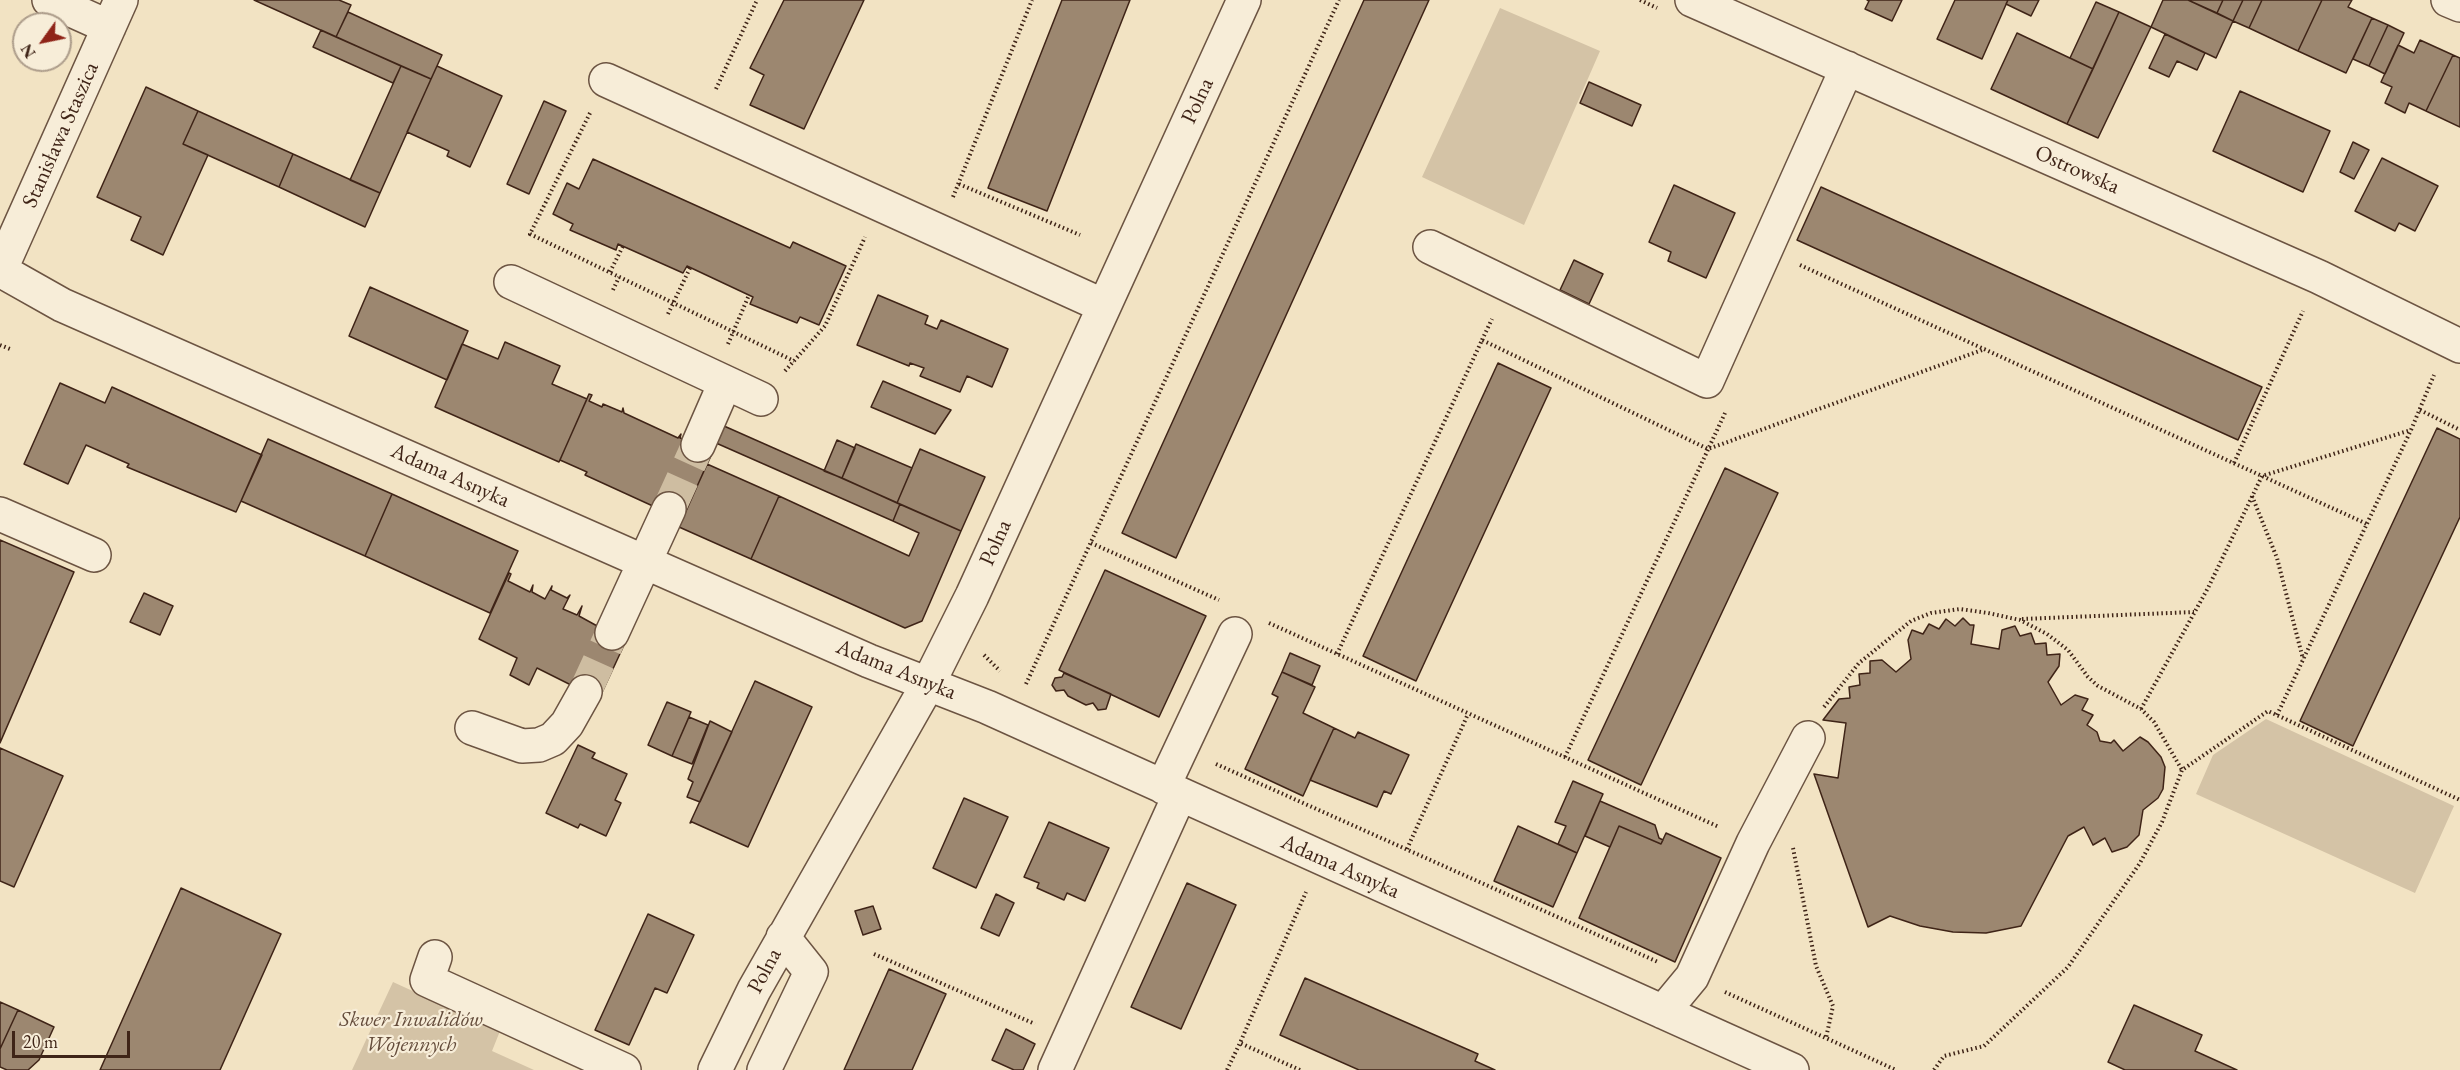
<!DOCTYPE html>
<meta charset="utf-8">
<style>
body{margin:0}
#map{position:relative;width:2460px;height:1070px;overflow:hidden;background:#f2e3c3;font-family:"EB Garamond",serif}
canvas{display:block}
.north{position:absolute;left:12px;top:12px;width:60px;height:60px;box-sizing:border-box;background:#f7edd8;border:2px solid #ad9d8b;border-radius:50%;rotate:237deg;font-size:16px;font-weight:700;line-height:24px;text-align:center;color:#3f2417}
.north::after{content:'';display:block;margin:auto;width:21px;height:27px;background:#8f2418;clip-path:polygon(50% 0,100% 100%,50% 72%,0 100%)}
.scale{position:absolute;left:12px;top:1031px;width:118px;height:27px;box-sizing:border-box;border:3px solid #3f2417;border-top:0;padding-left:8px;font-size:18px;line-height:21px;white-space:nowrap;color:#3f2417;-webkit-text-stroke:4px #f7edd8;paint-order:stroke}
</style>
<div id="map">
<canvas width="2460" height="1070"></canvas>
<div class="north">N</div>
<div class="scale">20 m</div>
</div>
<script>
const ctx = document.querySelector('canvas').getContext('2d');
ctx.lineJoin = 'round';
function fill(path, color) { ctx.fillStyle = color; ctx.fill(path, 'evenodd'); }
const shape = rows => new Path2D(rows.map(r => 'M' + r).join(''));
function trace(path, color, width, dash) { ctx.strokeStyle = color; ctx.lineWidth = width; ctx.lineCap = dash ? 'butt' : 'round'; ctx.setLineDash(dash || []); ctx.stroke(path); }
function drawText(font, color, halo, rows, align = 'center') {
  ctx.font = font + ' "EB Garamond",serif'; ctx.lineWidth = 4.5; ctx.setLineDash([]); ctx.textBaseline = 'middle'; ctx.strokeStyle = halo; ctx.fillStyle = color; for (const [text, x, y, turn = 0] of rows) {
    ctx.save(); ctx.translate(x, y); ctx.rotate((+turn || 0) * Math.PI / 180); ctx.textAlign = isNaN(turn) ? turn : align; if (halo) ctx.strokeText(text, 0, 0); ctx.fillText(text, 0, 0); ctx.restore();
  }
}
fill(shape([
 [1500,8,1600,51,1524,225,1422,177],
 [2266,719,2454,806,2415,893,2196,794,2213,755],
 [393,982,500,1031,492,1051,534,1070,352,1070]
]), '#d4c3a6');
const building = shape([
 [254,0,339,0,351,5,336,37,254,0],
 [784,0,864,0,804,129,750,105,764,75,750,68,784,0],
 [1062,0,1130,0,1047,211,988,188,1062,0],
 [1364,0,1429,0,1176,558,1122,533,1364,0],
 [1867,0,1902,0,1892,21,1865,9,1869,1,1867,0],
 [1955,0,2008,0,1982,59,1937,39,1955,0],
 [2008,0,2039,0,2031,16,2006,4,2008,0],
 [2163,0,2188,0,2233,21,2216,58,2151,27,2163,0],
 [2188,0,2223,0,2217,13,2188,0],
 [2223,0,2243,0,2233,21,2217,13,2223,0],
 [2243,0,2262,0,2249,28,2233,21,2243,0],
 [2262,0,2322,0,2298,51,2249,28,2262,0],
 [2322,0,2352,0,2348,7,2372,18,2346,73,2298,51,2322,0],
 [2096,2,2119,12,2093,69,2070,58,2096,2],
 [348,12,442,55,431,79,336,37,348,12],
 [2119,12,2151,27,2098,138,2067,124,2119,12],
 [2372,18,2388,25,2369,66,2353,59,2372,18],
 [2388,25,2404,33,2385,74,2369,66,2388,25],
 [321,30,401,66,393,83,313,47,321,30],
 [2017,33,2093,69,2067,124,1991,89,2017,33],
 [2165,34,2205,53,2197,70,2177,61,2169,77,2149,68,2165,34],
 [2420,40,2453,55,2426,111,2409,103,2405,113,2385,103,2392,87,2381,82,2398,45,2414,53,2420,40],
 [2453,55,2460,58,2460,127,2426,111,2453,55],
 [401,66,431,79,380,193,350,180,401,66],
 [437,66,502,96,470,167,447,156,449,151,407,132,437,66],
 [1589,82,1641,105,1632,126,1580,103,1589,82],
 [146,87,198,111,183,144,208,155,163,255,131,240,141,217,97,197,146,87],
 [2240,91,2330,131,2303,192,2213,151,2240,91],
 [544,101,566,111,529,194,507,184,544,101],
 [198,111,293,154,279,187,183,144,198,111],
 [2353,142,2369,150,2354,179,2340,172,2353,142],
 [293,154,380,193,365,227,279,187,293,154],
 [2382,158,2438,186,2415,231,2399,223,2395,231,2355,211,2382,158],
 [593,159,790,248,793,242,846,266,819,325,800,317,797,323,750,304,753,297,687,266,683,273,618,244,616,250,570,230,573,224,553,214,567,183,579,189,593,159],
 [1674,185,1735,213,1706,278,1668,261,1671,252,1649,242,1674,185],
 [1821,187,2262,387,2238,440,1797,240,1821,187],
 [1574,260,1603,274,1589,304,1560,290,1574,260],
 [370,287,468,331,447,380,349,336,370,287],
 [878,295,928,316,925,324,937,329,941,320,1008,349,992,387,967,376,960,392,920,376,924,368,910,363,909,366,857,345,878,295],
 [505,342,560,366,552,384,587,399,559,462,435,407,462,344,498,359,505,342],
 [1498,363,1551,388,1416,681,1363,656,1498,363],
 [883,381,951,410,935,434,871,407,883,381],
 [60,383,105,403,112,387,262,455,236,512,127,467,129,464,86,445,68,484,24,464,60,383],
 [589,394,592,395,589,401,602,407,603,404,622,412,623,408,624,413,678,438,681,434,680,438,712,450,715,447,684,515,655,507,585,475,587,472,560,460,589,394],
 [724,426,900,504,893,521,716,443,724,426],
 [2437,428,2460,439,2460,517,2353,746,2300,721,2437,428],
 [268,439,392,494,365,556,241,501,268,439],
 [837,440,855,448,842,478,824,471,837,440],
 [856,444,912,468,897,503,842,478,856,444],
 [920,449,985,477,961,531,897,503,920,449],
 [707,464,779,496,751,559,679,527,707,464],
 [1725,468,1778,493,1641,785,1588,760,1725,468],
 [392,494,518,551,490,613,365,556,392,494],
 [779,496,909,556,919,533,893,521,900,504,961,531,922,621,905,628,751,559,779,496],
 [0,540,74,572,0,743,0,540],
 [1105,570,1206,616,1159,717,1059,670,1105,570],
 [509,573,511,574,508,581,530,592,533,585,532,592,545,599,552,586,551,590,567,598,570,595,563,609,577,615,582,606,579,616,599,627,631,630,599,699,537,668,529,685,510,675,517,658,479,639,509,573],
 [144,593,173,606,160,635,130,622,144,593],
 [1963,618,1970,625,1974,625,1971,644,1999,649,2002,630,2015,626,2020,636,2031,633,2035,644,2046,643,2047,655,2060,654,2059,666,2048,682,2061,705,2075,695,2088,699,2082,710,2093,715,2087,725,2097,732,2100,741,2111,743,2114,740,2123,751,2140,737,2148,742,2161,757,2165,767,2163,789,2158,798,2143,810,2139,835,2127,847,2112,852,2105,838,2093,845,2084,827,2068,836,2021,926,1986,933,1953,932,1920,926,1890,916,1868,927,1814,774,1838,778,1846,723,1823,720,1839,699,1850,698,1849,687,1860,685,1859,674,1870,673,1870,661,1882,660,1896,672,1911,659,1908,640,1912,630,1923,634,1929,624,1939,629,1946,619,1955,626,1963,618],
 [1290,653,1320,666,1312,685,1282,672,1290,653],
 [1282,672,1315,687,1303,713,1334,728,1303,796,1245,769,1278,697,1272,694,1282,672],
 [1064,673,1111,694,1106,709,1098,710,1093,703,1086,705,1068,696,1064,690,1056,691,1052,685,1055,678,1062,677,1064,673],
 [755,681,812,707,748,847,692,822,690,823,755,681],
 [667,702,691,712,672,756,648,745,667,702],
 [689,717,708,725,692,764,672,756,689,717],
 [710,721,732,732,700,802,687,797,693,782,688,779,710,721],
 [1334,728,1355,738,1358,732,1409,755,1391,794,1384,791,1377,807,1310,780,1334,728],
 [578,745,595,753,592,758,627,774,615,800,621,803,606,836,580,824,578,828,546,813,578,745],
 [0,748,63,776,14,887,0,881,0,748],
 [1573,781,1603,794,1577,853,1558,844,1566,826,1555,822,1573,781],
 [964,798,1008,817,976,888,933,868,964,798],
 [1600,801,1655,825,1659,838,1663,840,1661,844,1619,826,1610,847,1585,836,1600,801],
 [1049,822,1109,848,1085,901,1067,893,1064,900,1037,888,1039,883,1024,877,1049,822],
 [1518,826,1577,853,1553,907,1494,881,1518,826],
 [1619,826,1661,844,1666,833,1721,858,1675,962,1579,918,1619,826],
 [1187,883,1236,905,1181,1029,1131,1007,1187,883],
 [181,888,281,934,220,1070,100,1070,181,888],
 [996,894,1014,903,999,936,981,928,996,894],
 [873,906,881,929,863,935,855,911,873,906],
 [648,914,694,935,667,993,655,988,629,1045,595,1030,648,914],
 [889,969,946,994,912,1070,844,1070,889,969],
 [1305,978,1478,1054,1475,1061,1495,1070,1359,1070,1280,1035,1305,978],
 [0,1002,18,1010,0,1049,0,1002],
 [2134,1005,2202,1035,2195,1051,2237,1070,2125,1070,2108,1062,2134,1005],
 [18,1010,54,1027,39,1060,28,1070,7,1070,0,1067,0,1049,18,1010],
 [1006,1029,1035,1044,1023,1070,1014,1070,992,1060,1006,1029]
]);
fill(building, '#9c8770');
trace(building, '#3f2417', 1.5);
trace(shape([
 [669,509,698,445],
 [585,692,612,633]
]), '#cebda1', 33, [33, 16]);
const minor = shape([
 [49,0,109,27],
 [1692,0,2319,277,2460,346],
 [2448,0,2460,5],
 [606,80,1104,306],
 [1430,247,1707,381,1847,68],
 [0,270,62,305,869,661,987,707,1792,1070],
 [0,271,121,0],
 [511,282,761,399],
 [698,445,725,383],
 [0,514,94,555],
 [612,633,669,509],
 [472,728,522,746,539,745,553,739,567,724,585,692],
 [1163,787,1235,634],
 [435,957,427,980,624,1070],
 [1663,1012,1692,977,1753,843,1808,738],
 [715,1070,754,990,928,684,972,596,1244,0],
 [764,1070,811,972,783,937],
 [1055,1070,1180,794]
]);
trace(minor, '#6c5442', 36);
trace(shape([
 [1640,0,1657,8],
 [716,89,757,0],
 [590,113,530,234,794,361],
 [959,184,1080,235],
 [953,197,1032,0],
 [1800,265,2367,524],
 [610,272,623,246],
 [613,290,619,277],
 [668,314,690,268],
 [1482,340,1492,319],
 [728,344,749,295],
 [0,345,10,349],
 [785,371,825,326,865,237],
 [2420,410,2460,430],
 [2234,463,2303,311],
 [2252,496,2277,558,2303,659],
 [1091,543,1219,600],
 [2022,619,2194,612],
 [1269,623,1719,827],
 [1337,654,1482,340,1708,449,1985,349],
 [984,655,1000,671],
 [1026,684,1339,0],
 [1824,707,1859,663,1911,621,1931,613,1960,609,1988,613,2020,620,2047,634,2068,650,2088,677,2098,686,2141,709,2154,722,2182,770],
 [2141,709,2208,588,2262,476,2411,430],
 [2277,715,2411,430,2434,375],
 [1565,757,1725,413],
 [1216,764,1658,962],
 [1793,848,1816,966,1833,1006,1826,1038],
 [1407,849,1468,714],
 [874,954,1035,1024],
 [1725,992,1896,1070],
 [1227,1070,1240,1043],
 [1300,1070,1240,1043,1306,892],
 [1934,1070,1944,1056,1984,1046,2068,967,2140,863,2162,822,2182,770,2268,711,2460,800]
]), '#3f2417', 4, [1.5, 3]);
trace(minor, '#f7edd8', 33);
drawText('22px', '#3f2417', '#f7edd8', [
 ["Polna",1198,101,-65],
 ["Stanisława Staszica",61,135,-66],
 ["Ostrowska",2077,170,24],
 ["Adama Asnyka",450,476,24],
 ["Polna",996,543,-66],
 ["Adama Asnyka",896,670,22],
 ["Adama Asnyka",1340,867,24],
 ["Polna",765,971,-62]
]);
drawText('italic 22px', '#644c3b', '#f7edd8', [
 ["Skwer Inwalidów",411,1020],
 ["Wojennych",411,1045]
]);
</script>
